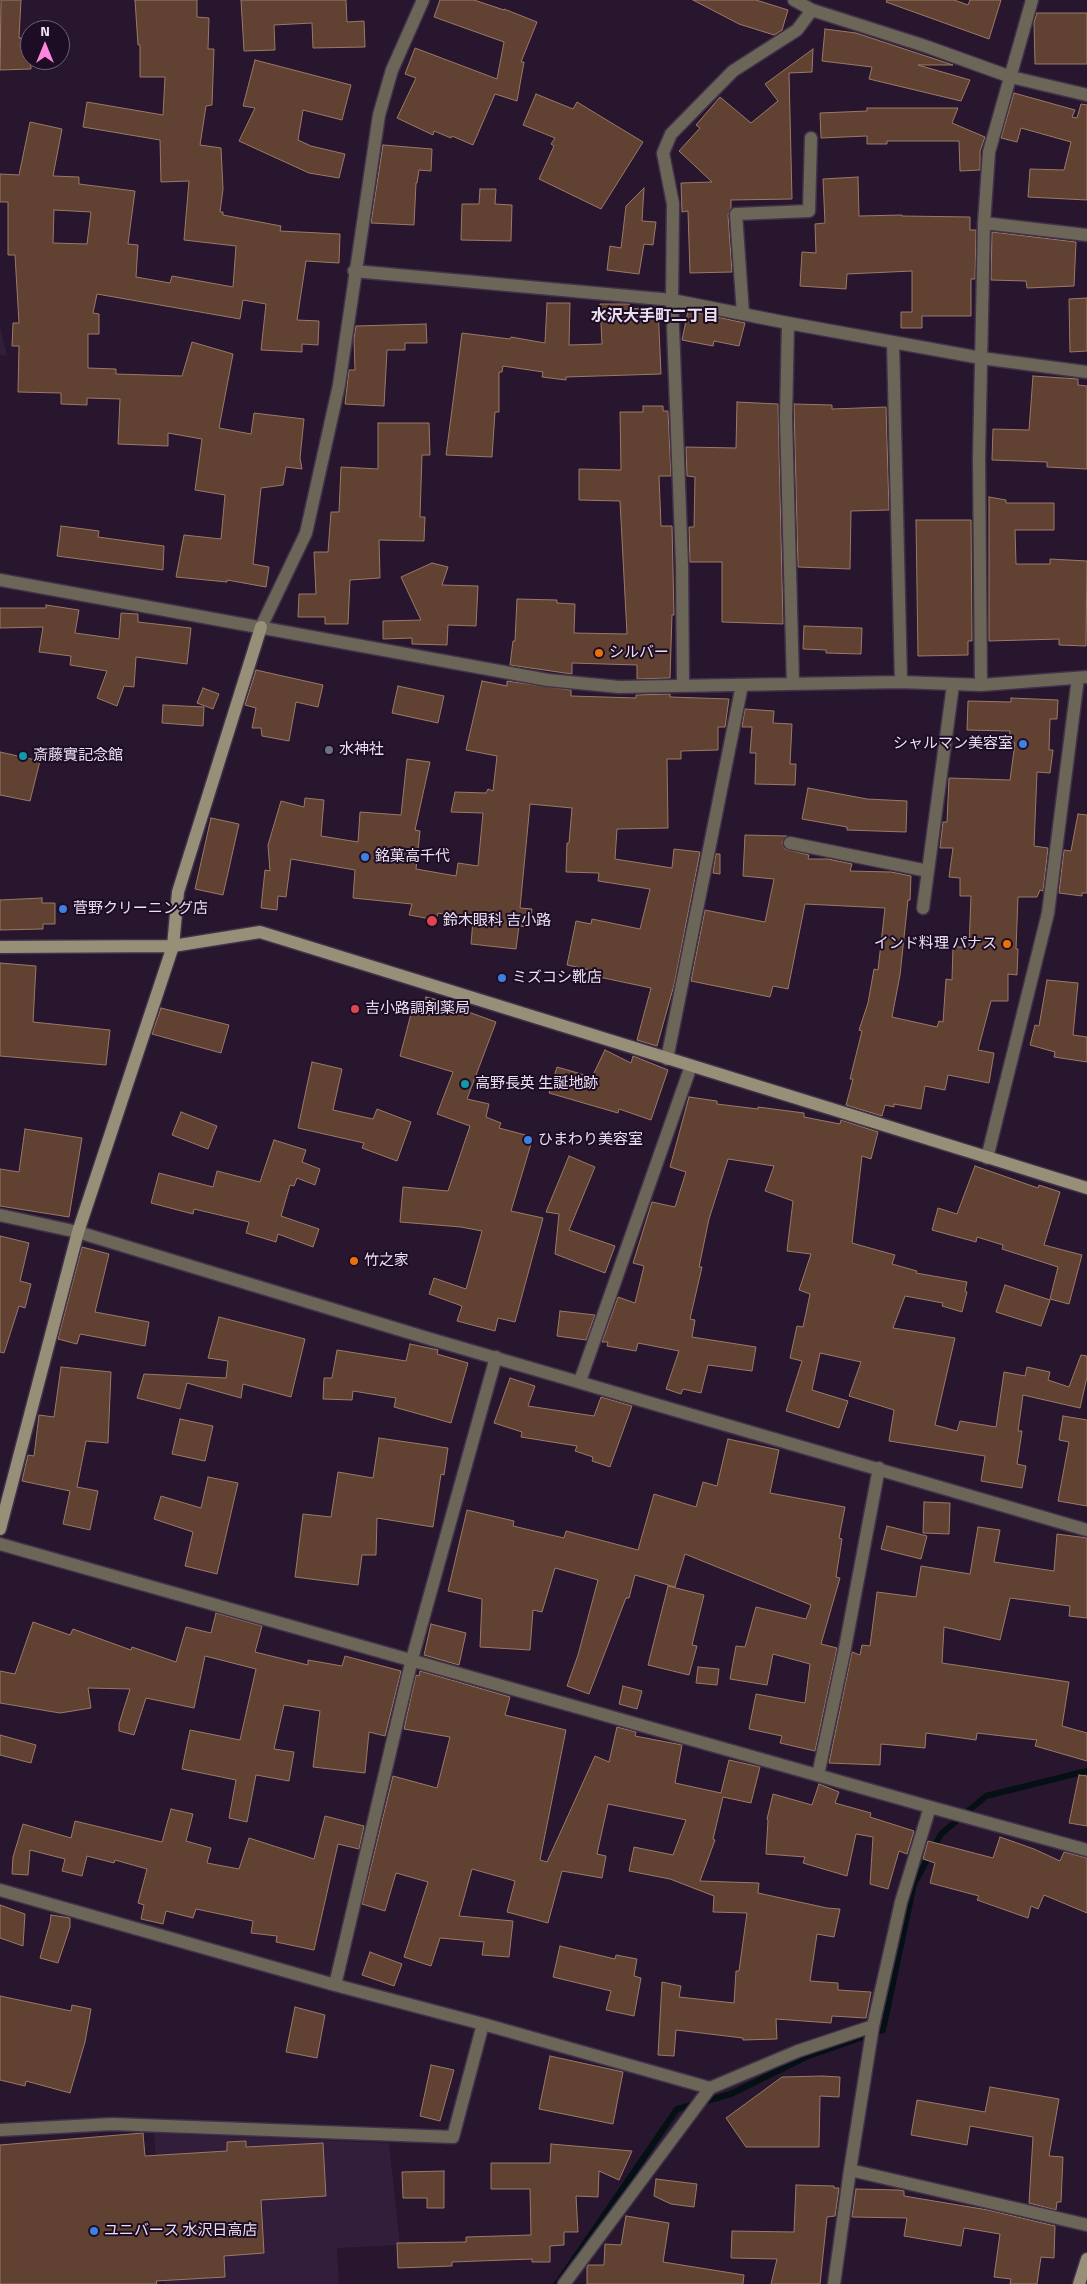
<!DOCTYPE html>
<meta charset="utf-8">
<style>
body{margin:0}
#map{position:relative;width:1087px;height:2284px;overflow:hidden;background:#27162e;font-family:"Titillium Web",sans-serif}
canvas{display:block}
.north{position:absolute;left:20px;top:20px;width:50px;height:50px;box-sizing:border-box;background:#1d0d24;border:1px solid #6f6176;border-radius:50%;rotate:0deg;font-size:14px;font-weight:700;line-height:20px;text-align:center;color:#ebe0f0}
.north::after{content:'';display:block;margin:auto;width:18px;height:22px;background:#ff85df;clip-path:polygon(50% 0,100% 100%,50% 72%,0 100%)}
</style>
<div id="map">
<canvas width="1087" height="2284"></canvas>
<div class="north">N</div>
</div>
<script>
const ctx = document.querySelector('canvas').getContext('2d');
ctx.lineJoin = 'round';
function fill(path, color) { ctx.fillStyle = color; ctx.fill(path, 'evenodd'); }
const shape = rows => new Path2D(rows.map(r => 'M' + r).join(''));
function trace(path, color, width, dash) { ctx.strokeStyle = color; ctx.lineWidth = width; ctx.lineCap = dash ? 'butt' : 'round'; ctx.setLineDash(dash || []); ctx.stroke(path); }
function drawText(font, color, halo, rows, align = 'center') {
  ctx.font = font + ' "Titillium Web","Noto Sans JP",sans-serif'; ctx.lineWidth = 4; ctx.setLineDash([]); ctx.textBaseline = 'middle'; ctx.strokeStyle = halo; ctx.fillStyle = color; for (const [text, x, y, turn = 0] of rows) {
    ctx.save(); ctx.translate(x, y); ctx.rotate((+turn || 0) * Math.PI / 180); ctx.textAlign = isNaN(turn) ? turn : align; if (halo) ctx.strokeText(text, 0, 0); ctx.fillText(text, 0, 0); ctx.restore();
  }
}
fill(shape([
 [0,326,7,356,0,355],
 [154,2133,389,2143,400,2245,337,2248,339,2284,164,2284]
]), '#321d3b');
trace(shape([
 [557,2284,677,2109,731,2094,806,2057,883,2030,914,1884,941,1834,986,1796,1087,1771]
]), '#041014', 6);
const building = shape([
 [1,0,21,0,19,38,30,38,31,69,0,70,1,0],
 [135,0,197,0,197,17,209,18,208,49,214,49,212,105,206,106,200,145,221,148,223,189,220,212,223,212,223,215,281,226,280,231,340,234,339,263,306,261,297,320,319,321,318,345,302,344,302,352,261,350,266,304,243,300,240,319,97,294,93,313,99,314,99,334,88,334,88,368,116,369,116,374,182,376,192,342,233,354,219,428,251,434,254,413,304,419,300,458,302,469,286,467,283,485,261,488,253,564,269,567,266,587,227,580,227,582,176,577,184,535,221,539,225,495,195,490,202,439,168,433,168,446,118,444,120,399,87,398,87,405,61,404,61,393,18,392,19,346,12,346,13,323,19,323,15,255,8,255,8,202,0,202,0,174,19,175,30,122,62,129,53,176,79,177,79,184,135,191,128,244,138,245,136,277,170,283,172,276,233,287,236,246,184,240,189,181,161,182,160,140,83,127,87,102,163,115,165,77,140,77,140,45,138,45,135,0],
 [54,210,91,212,87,244,53,243,54,210],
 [241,0,346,0,347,22,364,21,365,47,313,48,312,23,274,25,275,50,244,51,241,0],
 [440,0,474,0,504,10,504,9,537,22,521,62,524,62,517,101,495,94,473,145,452,136,451,138,434,131,433,135,397,118,416,78,405,74,415,48,497,79,504,42,434,17,440,0],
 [693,0,756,0,788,10,782,30,774,35,739,24,693,0],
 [887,0,954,0,968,5,970,0,1001,0,989,39,886,2,887,0],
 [1037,13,1087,13,1087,64,1035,64,1034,22,1037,13],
 [825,29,856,33,953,65,918,65,970,80,961,101,869,79,872,67,822,61,825,29],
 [813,49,812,72,789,73,792,199,731,200,731,208,728,215,732,272,690,273,688,211,682,212,681,183,712,182,679,151,700,128,696,125,720,97,751,123,778,101,765,84,813,49],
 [255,60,351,85,342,120,303,110,298,140,311,146,345,154,339,178,309,173,239,141,255,108,243,106,255,60],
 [1014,93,1075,110,1072,117,1077,118,1081,104,1087,105,1087,200,1028,197,1030,169,1064,170,1071,142,1021,128,1017,142,1001,138,1014,93],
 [536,94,573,109,577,102,643,142,601,209,539,179,554,146,551,144,555,138,523,125,536,94],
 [867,108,958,108,952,123,985,137,980,151,980,170,960,171,959,141,887,141,887,144,867,144,867,136,821,138,820,113,867,111,867,108],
 [383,145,432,149,431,171,419,170,417,183,416,183,414,225,371,223,383,145],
 [858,177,859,216,902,215,902,216,970,217,970,230,976,230,975,279,971,279,971,316,922,316,922,328,901,328,901,312,912,312,912,271,847,274,846,289,800,286,802,252,816,253,815,224,825,223,823,179,858,177],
 [644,188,642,221,656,222,653,245,644,244,639,274,607,270,610,246,621,248,626,206,644,188],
 [480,189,496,189,495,204,512,205,511,241,461,240,462,204,479,204,480,189],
 [992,232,1076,242,1074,286,1027,288,1026,281,991,280,992,232],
 [1087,298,1087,351,1070,352,1069,299,1087,298],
 [547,303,570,303,569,345,602,344,600,304,629,304,630,309,658,307,661,374,566,377,566,380,542,377,543,372,503,366,502,372,499,372,499,412,495,412,492,457,446,455,462,333,510,339,511,337,545,343,547,303],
 [688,311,745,323,739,346,714,341,713,346,682,340,688,311],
 [426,324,427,343,405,343,405,350,387,350,384,406,345,404,349,370,355,370,354,339,356,326,426,324],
 [1033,376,1078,379,1078,385,1087,386,1087,469,1047,467,1047,462,992,460,993,429,1029,430,1033,376],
 [737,402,778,404,783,624,722,622,722,562,690,562,689,527,694,527,695,477,687,476,686,447,736,448,737,402],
 [794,404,832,405,832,409,886,407,889,510,851,511,850,569,798,567,794,404],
 [643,406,663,406,663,411,668,411,671,476,659,476,661,526,672,526,674,615,672,615,670,678,637,679,637,665,572,663,572,674,510,665,513,641,515,641,517,599,557,600,557,603,575,604,574,633,627,634,620,501,579,500,579,469,621,470,620,412,643,412,643,406],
 [378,423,429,423,430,455,422,455,420,517,425,517,424,541,379,540,380,578,350,580,348,624,325,624,325,617,298,617,299,594,316,594,314,552,328,552,331,512,339,512,341,467,378,469,378,423],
 [989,497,1006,500,1006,503,1054,503,1054,530,1015,530,1016,564,1050,564,1050,559,1087,561,1086,646,1059,645,1059,639,989,641,989,497],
 [916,520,971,520,972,641,968,641,968,655,918,656,916,520],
 [61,526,99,531,98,537,164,546,163,570,57,556,61,526],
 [432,563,448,567,442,585,478,586,476,626,448,625,447,645,412,644,412,638,383,639,383,621,421,620,401,577,432,563],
 [46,605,79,610,75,633,119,639,121,613,138,614,138,622,191,628,187,664,136,657,134,687,124,686,117,706,97,698,107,671,70,665,71,656,39,652,43,627,0,628,0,608,46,608,46,605],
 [804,626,862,628,861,654,826,653,826,650,803,649,804,626],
 [256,670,323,685,318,707,296,702,289,741,262,736,261,728,252,728,256,708,245,705,256,670],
 [482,681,507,686,507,681,571,690,571,696,636,698,636,695,670,694,670,697,729,699,725,727,718,727,718,750,681,751,681,759,667,759,668,828,617,829,615,859,672,868,674,849,700,852,674,985,657,1046,637,1040,651,988,599,977,600,972,567,965,576,921,591,924,592,919,640,929,650,889,598,881,599,873,566,872,567,843,569,843,572,808,530,804,520,908,532,909,530,927,519,926,516,949,471,944,473,920,438,913,436,920,409,915,412,904,353,898,355,870,291,859,286,897,278,896,277,910,261,908,265,870,270,871,268,845,281,801,304,807,305,798,324,800,321,836,358,842,360,812,401,815,407,759,430,762,415,830,420,831,416,869,456,876,458,863,478,866,483,813,451,812,455,792,486,793,488,789,493,791,497,756,466,750,482,681],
 [398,686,444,696,438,723,392,713,398,686],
 [203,688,219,694,213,709,197,703,203,688],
 [1011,698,1058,700,1057,719,1050,719,1049,750,1053,750,1050,773,1037,772,1034,846,1048,848,1043,891,1040,890,1037,897,1018,897,1016,949,1018,949,1017,975,1008,974,1008,1001,991,1001,978,1050,994,1053,989,1083,948,1075,945,1090,925,1086,921,1109,894,1104,894,1107,885,1105,882,1116,846,1105,853,1079,850,1079,862,1031,859,1030,868,1003,874,969,878,970,885,908,805,904,788,989,773,986,770,997,691,981,705,910,765,922,774,879,743,876,745,835,787,836,782,842,785,849,809,855,808,859,828,859,852,864,850,871,891,872,911,876,910,900,908,900,900,975,892,1017,937,1027,939,1021,943,1022,946,979,952,980,953,947,969,947,971,896,960,896,960,878,949,877,953,848,940,848,943,822,947,822,949,778,1010,780,1015,743,1009,743,1010,731,967,730,968,701,1011,702,1011,698],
 [163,705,204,707,203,726,162,723,163,705],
 [745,709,774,711,773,723,792,724,790,764,796,764,795,785,755,784,756,753,750,753,752,727,742,727,745,709],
 [0,752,40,761,30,801,0,795,0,752],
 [808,788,867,799,907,801,906,832,847,830,847,827,802,819,808,788],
 [1078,814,1087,815,1087,893,1082,893,1082,896,1059,893,1064,850,1071,851,1078,814],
 [211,818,239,824,223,895,195,889,211,818],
 [716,854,720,854,720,874,713,873,716,854],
 [42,898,42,903,55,903,55,924,43,924,43,929,0,930,0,900,42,898],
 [0,963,36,966,33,1022,110,1030,106,1065,0,1056,0,963],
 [1047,980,1078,983,1073,1035,1087,1037,1087,1062,1054,1057,1055,1052,1030,1045,1035,1025,1039,1026,1047,980],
 [426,997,455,1004,455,1007,496,1022,467,1099,489,1104,486,1117,501,1123,499,1128,533,1137,511,1211,543,1218,515,1322,498,1318,495,1331,457,1321,462,1306,429,1294,434,1278,466,1289,482,1231,461,1227,400,1222,403,1187,448,1191,470,1126,437,1114,453,1072,400,1056,412,1010,422,1013,426,997],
 [161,1008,229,1025,221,1053,152,1034,161,1008],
 [605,1050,631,1063,633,1056,668,1070,651,1120,619,1109,618,1113,549,1093,557,1067,592,1077,605,1050],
 [312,1062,342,1069,333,1110,373,1119,377,1109,411,1122,397,1161,362,1148,364,1143,298,1128,312,1062],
 [689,1097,717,1101,717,1104,758,1109,758,1107,804,1113,804,1117,840,1124,841,1120,878,1132,871,1159,862,1156,852,1243,895,1255,892,1264,917,1271,916,1273,967,1282,965,1291,967,1292,962,1312,942,1306,943,1303,905,1296,893,1328,955,1338,935,1425,957,1431,960,1421,996,1427,1004,1372,1025,1376,1027,1367,1050,1372,1048,1380,1069,1387,1081,1355,1087,1356,1087,1377,1080,1408,1023,1395,1018,1431,1022,1431,1017,1464,1026,1466,1022,1488,981,1481,985,1456,889,1441,894,1410,849,1396,861,1362,820,1353,812,1390,848,1401,839,1428,786,1411,802,1361,790,1358,797,1326,803,1327,810,1294,799,1290,811,1254,787,1251,793,1201,765,1191,774,1166,728,1159,709,1219,699,1267,702,1267,690,1319,695,1320,692,1337,756,1347,752,1371,708,1365,701,1393,683,1389,681,1394,666,1389,679,1351,638,1343,636,1351,607,1346,608,1342,602,1342,618,1297,635,1303,644,1266,633,1263,652,1202,675,1207,686,1172,670,1167,689,1097],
 [181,1112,217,1126,208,1149,172,1135,181,1112],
 [25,1129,82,1138,69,1217,0,1206,0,1169,19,1172,25,1129],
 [274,1140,306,1150,302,1162,320,1169,315,1185,297,1178,294,1186,290,1185,281,1216,319,1229,313,1247,278,1234,276,1242,246,1233,249,1222,194,1209,193,1214,151,1203,159,1173,213,1187,217,1171,260,1182,274,1140],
 [569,1156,595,1167,569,1230,615,1246,605,1273,555,1254,559,1214,546,1212,569,1156],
 [975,1166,1038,1188,1039,1185,1060,1192,1044,1245,1082,1255,1069,1304,1050,1299,1058,1267,1002,1249,1003,1245,977,1237,976,1242,932,1230,938,1208,957,1214,975,1166],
 [0,1236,29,1243,20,1281,31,1284,25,1308,19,1306,4,1353,0,1352,0,1236],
 [82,1247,109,1254,95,1312,149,1322,145,1346,80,1334,77,1344,58,1339,82,1247],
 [1005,1285,1050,1300,1041,1326,996,1312,1005,1285],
 [560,1311,595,1315,586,1340,557,1336,560,1311],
 [219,1317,305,1339,291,1397,243,1384,241,1398,187,1383,180,1409,137,1398,144,1374,226,1378,228,1361,208,1358,219,1317],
 [410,1344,438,1350,437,1354,468,1363,451,1423,394,1407,396,1398,353,1391,352,1400,323,1399,324,1378,332,1378,337,1350,406,1361,410,1344],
 [61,1367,111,1372,108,1443,86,1441,77,1487,98,1491,90,1530,63,1524,70,1491,22,1481,28,1455,34,1456,39,1415,54,1417,61,1367],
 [510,1378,535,1386,528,1406,594,1416,601,1397,632,1406,610,1467,592,1461,593,1457,575,1451,577,1446,521,1437,522,1432,494,1423,510,1378],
 [1063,1416,1087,1420,1087,1506,1058,1501,1069,1442,1059,1440,1063,1416],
 [180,1419,213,1426,205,1461,172,1454,180,1419],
 [379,1438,448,1448,444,1475,441,1474,433,1527,377,1518,376,1555,362,1555,358,1585,295,1577,303,1514,331,1517,338,1472,373,1478,379,1438],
 [728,1439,779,1450,770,1493,845,1507,839,1538,842,1539,836,1577,840,1578,821,1644,837,1648,815,1751,780,1743,782,1736,749,1729,756,1694,805,1703,810,1664,773,1654,767,1685,730,1679,736,1646,745,1647,756,1607,806,1619,811,1605,685,1554,675,1587,635,1575,629,1598,626,1598,589,1694,567,1686,578,1655,598,1580,555,1568,542,1612,533,1610,530,1650,480,1647,482,1599,448,1591,467,1510,514,1521,513,1526,564,1538,566,1531,638,1550,654,1494,696,1507,703,1482,717,1486,728,1439],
 [208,1477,238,1483,217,1574,185,1566,193,1532,154,1519,161,1496,201,1508,208,1477],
 [924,1502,950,1503,949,1534,923,1533,924,1502],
 [887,1526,927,1536,921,1559,881,1549,887,1526],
 [978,1527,1000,1530,994,1562,1054,1571,1057,1534,1087,1538,1087,1618,1069,1616,1070,1606,1010,1598,1000,1640,944,1627,942,1663,1069,1682,1062,1726,1087,1733,1087,1761,1035,1746,1037,1740,977,1733,976,1740,926,1733,925,1748,881,1744,880,1765,829,1763,852,1652,860,1655,862,1645,870,1646,877,1592,916,1597,921,1566,970,1574,978,1527],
 [668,1586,704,1595,692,1645,697,1646,689,1675,648,1665,668,1586],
 [216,1613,262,1626,255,1652,308,1665,308,1660,342,1666,345,1656,401,1671,385,1736,369,1732,365,1773,313,1767,320,1711,284,1705,274,1749,294,1752,289,1781,256,1775,247,1822,229,1818,236,1780,182,1769,190,1730,240,1740,256,1669,205,1656,194,1708,146,1698,134,1735,119,1731,119,1724,130,1689,88,1688,91,1708,60,1713,0,1703,0,1671,15,1674,33,1622,70,1635,73,1629,131,1650,132,1647,176,1662,186,1627,211,1633,216,1613],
 [431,1624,466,1633,459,1665,424,1655,431,1624],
 [698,1667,719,1669,717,1685,696,1683,698,1667],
 [420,1671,510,1697,505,1715,566,1730,540,1860,547,1862,595,1756,609,1762,617,1727,636,1732,635,1736,682,1745,675,1783,721,1793,729,1760,760,1767,751,1803,723,1797,713,1839,715,1840,700,1881,759,1883,758,1893,827,1908,840,1909,834,1937,817,1934,810,1981,838,1983,838,1990,871,1992,866,2018,832,2016,831,2023,776,2019,777,2039,743,2040,743,2038,676,2030,674,2056,658,2055,662,1982,681,1986,679,1997,734,2003,736,1971,739,1971,747,1913,713,1912,714,1896,670,1879,629,1871,634,1847,673,1855,686,1820,608,1804,597,1854,606,1856,602,1878,562,1871,548,1923,507,1912,515,1881,472,1869,459,1916,513,1921,509,1957,482,1955,484,1942,440,1938,431,1966,404,1957,428,1882,396,1873,385,1911,362,1904,393,1776,437,1788,450,1737,404,1729,416,1675,419,1676,420,1671],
 [623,1686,642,1691,637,1709,619,1704,623,1686],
 [0,1735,36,1745,31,1763,0,1755,0,1735],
 [1079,1775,1087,1776,1087,1826,1069,1823,1079,1775],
 [819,1784,839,1792,835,1803,871,1813,870,1817,914,1831,907,1854,899,1851,888,1889,870,1884,873,1837,856,1834,847,1876,803,1863,805,1857,766,1854,768,1820,767,1819,773,1794,812,1805,819,1784],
 [171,1809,193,1814,186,1841,211,1848,207,1863,239,1869,249,1838,314,1859,325,1816,364,1826,359,1849,338,1844,314,1950,276,1942,277,1936,251,1933,253,1921,196,1909,193,1918,166,1911,163,1924,141,1919,144,1905,138,1903,147,1869,115,1860,114,1863,87,1856,82,1876,62,1871,65,1859,30,1850,28,1875,12,1874,13,1857,23,1824,71,1838,75,1821,162,1842,171,1809],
 [1000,1837,1034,1849,1060,1861,1064,1852,1087,1858,1087,1913,1044,1895,1038,1909,1031,1906,1028,1918,977,1900,979,1896,930,1883,935,1863,923,1859,928,1841,993,1858,1000,1837],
 [0,1905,25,1914,23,1946,0,1938,0,1905],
 [51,1915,70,1918,70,1927,58,1963,40,1958,50,1923,51,1915],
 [560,1946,615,1959,616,1955,637,1959,634,1976,641,1978,634,2016,606,2010,611,1991,553,1977,560,1946],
 [370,1952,402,1964,394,1986,362,1975,370,1952],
 [0,1996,71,2011,72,2005,91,2009,85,2042,70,2093,26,2081,25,2086,0,2080,0,1996],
 [295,2007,325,2015,317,2058,286,2052,295,2007],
 [550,2056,623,2072,613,2124,539,2109,550,2056],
 [431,2065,454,2070,440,2121,420,2116,431,2065],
 [822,2076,840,2077,839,2097,820,2096,819,2147,746,2147,726,2118,782,2077,822,2076],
 [990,2087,1059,2099,1049,2156,1063,2157,1061,2202,1057,2202,1056,2210,1029,2203,1033,2137,970,2126,967,2145,911,2135,917,2100,985,2112,990,2087],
 [143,2133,145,2156,227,2151,227,2142,246,2141,246,2147,323,2143,326,2196,261,2200,264,2253,224,2256,225,2277,156,2281,157,2284,0,2284,0,2145,143,2133],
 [551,2144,632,2151,619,2180,599,2171,598,2197,576,2196,578,2232,564,2232,564,2245,550,2246,550,2262,532,2262,532,2259,452,2262,452,2266,398,2268,397,2243,466,2242,466,2237,531,2235,530,2189,491,2189,491,2163,550,2163,551,2144],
 [444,2171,444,2208,427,2208,427,2198,403,2198,402,2172,444,2171],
 [656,2179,697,2184,694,2207,671,2204,654,2196,656,2179],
 [796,2185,834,2186,834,2188,839,2188,835,2216,827,2217,820,2284,771,2284,777,2259,731,2258,732,2231,794,2232,796,2185],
 [856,2189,898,2190,904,2191,904,2196,988,2210,1055,2226,1054,2258,1041,2257,1037,2284,1010,2284,1011,2279,994,2277,1000,2234,964,2228,961,2246,904,2236,907,2218,852,2217,856,2189],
 [626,2216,669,2223,663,2262,744,2275,743,2284,587,2284,587,2267,588,2265,604,2265,605,2244,621,2245,626,2216]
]);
fill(building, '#614232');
trace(building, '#9a7967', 1);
const street = shape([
 [794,0,812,10,925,46,1011,77,1087,95],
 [984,223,1087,235],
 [354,271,672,300,788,323,981,358,1087,372],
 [743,314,736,214,809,211,811,138],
 [788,323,786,417,793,684],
 [893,342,901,682],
 [0,580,548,680,619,687,901,682,981,685,1087,677],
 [261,627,306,533,339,385,379,115,392,70,423,0],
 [683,684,682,565,672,300,673,204,663,153,671,134,733,71,797,30,812,10],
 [981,685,979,458,984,223,989,152,1032,0],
 [790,843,928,871],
 [923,908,953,685],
 [667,1059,742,685],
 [987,1158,1048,913,1078,678],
 [0,1215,78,1232,427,1338,1087,1530],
 [580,1381,691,1066],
 [0,1544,930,1807],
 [818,1775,845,1648,879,1468],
 [0,1890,335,1985,483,2024,710,2088],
 [335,1985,412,1659,496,1357],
 [0,2130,113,2124,453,2137,483,2024],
 [850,2170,873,2026],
 [564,2284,710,2088,798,2051,873,2026,901,1902,930,1807,1087,1850],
 [834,2284,850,2170,1087,2225]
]);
const secondary = shape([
 [0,947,173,946,260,932,1087,1188],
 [0,1529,78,1232,173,946,178,892,261,627],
 [1079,2284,1087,2259]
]);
trace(street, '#423249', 15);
trace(secondary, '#423249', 15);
trace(street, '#6b6658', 12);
trace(secondary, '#988f78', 12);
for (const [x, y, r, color] of [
 [599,653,5,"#e8710a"],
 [1023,744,5,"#3f7fe0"],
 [329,750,5,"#6b7280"],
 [23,756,5,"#0f9aa8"],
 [365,857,5,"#3f7fe0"],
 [63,909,5,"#3f7fe0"],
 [432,921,6,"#e0444e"],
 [1007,944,5,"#e8710a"],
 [502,978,5,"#3f7fe0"],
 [355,1009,5,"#e0444e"],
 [465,1084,5,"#0f9aa8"],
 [528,1140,5,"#3f7fe0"],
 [354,1261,5,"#e8710a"],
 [94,2231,5,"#3f7fe0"]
]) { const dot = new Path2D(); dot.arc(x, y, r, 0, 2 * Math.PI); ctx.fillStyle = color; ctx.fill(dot); trace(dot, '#1d0d24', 2); }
drawText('15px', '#ebe0f0', '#1d0d24', [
 ["シルバー",609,653],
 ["シャルマン美容室",1013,744,"right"],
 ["水神社",339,750],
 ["斎藤實記念館",33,756],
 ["銘菓高千代",375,857],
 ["菅野クリーニング店",73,909],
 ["鈴木眼科 吉小路",443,921],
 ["インド料理 パナス",997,944,"right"],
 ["ミズコシ靴店",512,978],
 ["吉小路調剤薬局",365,1009],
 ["高野長英 生誕地跡",475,1084],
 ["ひまわり美容室",538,1140],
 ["竹之家",364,1261],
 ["ユニバース 水沢日高店",104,2231]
], 'left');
drawText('bold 16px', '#ebe0f0', '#1d0d24', [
 ["水沢大手町二丁目",655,317]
]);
</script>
